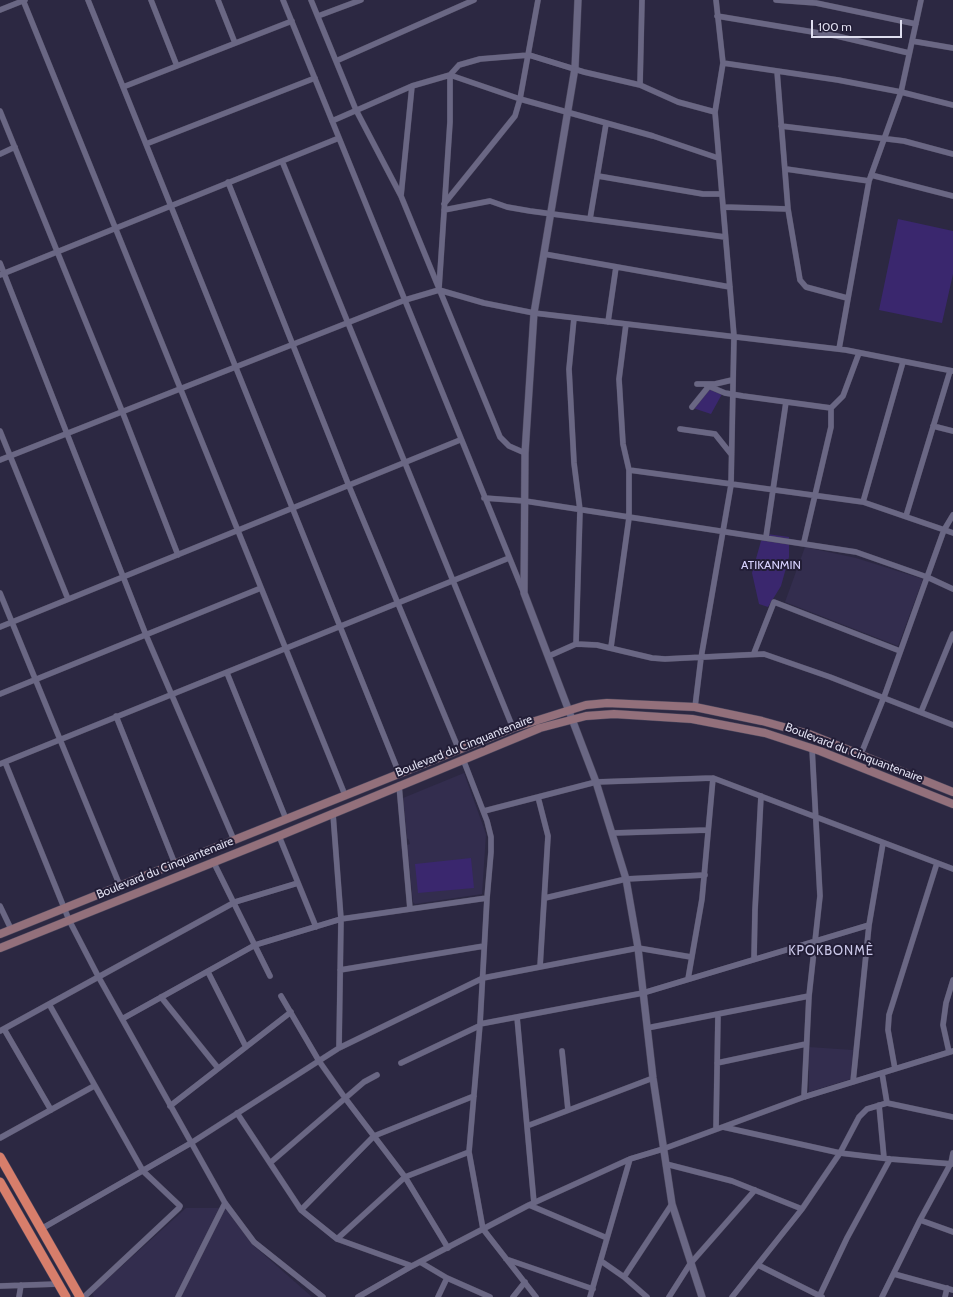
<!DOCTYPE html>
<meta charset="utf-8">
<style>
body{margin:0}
#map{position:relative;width:953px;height:1297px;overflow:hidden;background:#2c2842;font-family:Cabin,sans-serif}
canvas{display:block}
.scale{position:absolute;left:811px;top:20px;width:91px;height:18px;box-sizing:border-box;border:2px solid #dfdeef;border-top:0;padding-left:5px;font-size:12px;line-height:14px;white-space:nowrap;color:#dfdeef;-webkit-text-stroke:3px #231e37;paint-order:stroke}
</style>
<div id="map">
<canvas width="953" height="1297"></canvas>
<div class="scale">100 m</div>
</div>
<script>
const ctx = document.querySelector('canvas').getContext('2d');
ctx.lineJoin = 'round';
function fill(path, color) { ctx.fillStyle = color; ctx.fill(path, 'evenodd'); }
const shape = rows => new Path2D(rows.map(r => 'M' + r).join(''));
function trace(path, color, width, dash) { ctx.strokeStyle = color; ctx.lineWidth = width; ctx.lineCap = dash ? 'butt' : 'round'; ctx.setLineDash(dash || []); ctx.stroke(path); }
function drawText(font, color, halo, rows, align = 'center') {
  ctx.font = font + ' Cabin,sans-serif'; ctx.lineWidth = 4; ctx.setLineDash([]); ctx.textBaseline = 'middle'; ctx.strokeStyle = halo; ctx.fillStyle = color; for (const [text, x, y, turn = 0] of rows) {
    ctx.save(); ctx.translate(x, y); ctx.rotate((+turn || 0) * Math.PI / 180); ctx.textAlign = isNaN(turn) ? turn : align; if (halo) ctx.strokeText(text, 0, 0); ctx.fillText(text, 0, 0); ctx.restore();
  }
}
fill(shape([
 [805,547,856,558,923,579,898,646,785,602],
 [464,773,486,834,482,894,415,904,413,902,407,845,410,844,409,840,407,838,403,798],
 [809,1047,853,1050,851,1079,809,1092],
 [186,1208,226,1208,252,1244,312,1297,94,1297,92,1293]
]), '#332d4e');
fill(shape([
 [898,219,953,231,953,274,942,323,879,310],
 [707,386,722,394,711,414,690,407],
 [767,534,789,537,789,557,781,586,768,607,759,604,752,573,761,541],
 [471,858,474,888,418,893,415,864]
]), '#3a276e');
const minor = shape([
 [23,0,345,795],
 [88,0,399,773],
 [151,0,177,66],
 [218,0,235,43],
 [283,0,523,591],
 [311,0,356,110,401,196,500,437,509,446,525,453],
 [776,0,816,3,916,24],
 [0,10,25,0],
 [318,16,361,0],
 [717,16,837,36,909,53],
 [912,41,953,48],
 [336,61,474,0],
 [723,63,838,80,901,92,953,105],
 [777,71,788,209,800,280,806,287,847,298],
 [640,85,642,0],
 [123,87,292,21],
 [0,111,122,411,178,555],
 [332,121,412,86,450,75,520,99,653,136,718,158],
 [781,126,904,141,953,154],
 [146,144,315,78],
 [0,154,15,147],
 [282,161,513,728],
 [786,169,869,181],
 [871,175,953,196],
 [598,176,703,194,722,194],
 [228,182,349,486,459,750],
 [401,196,412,86],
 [444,204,515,116,520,99,538,0],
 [723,207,788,209],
 [444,210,490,201,507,207,530,211,725,237],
 [590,219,606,124],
 [544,254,730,287],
 [0,263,146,635,234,840],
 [0,275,339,138],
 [439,288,450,122,450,75,459,65,480,59,529,55,584,72,640,85,678,102,715,112],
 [574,318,569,369,574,463,580,510,576,644],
 [608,322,616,267],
 [839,349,869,181,901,92,921,0],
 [697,384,715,384,732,380],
 [706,385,725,393,743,396,831,408],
 [692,407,709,386],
 [933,426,953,431],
 [680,429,715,434,731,454],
 [0,431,68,599],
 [0,460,347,323,405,300,439,290,484,303,534,313,846,350,953,371],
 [629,470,863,502,953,533],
 [484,498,525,501,856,552,927,577,953,589],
 [863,502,903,362],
 [906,516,950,371],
 [766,537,786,402],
 [804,542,831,427,831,408,843,396,859,353],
 [0,593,120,886],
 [0,627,460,440],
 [611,647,629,518,629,470,623,444,619,379,626,324],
 [754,653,774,602,900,651],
 [549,656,576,644,597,645,652,658,665,659,764,654,830,677,953,725],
 [227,673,286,819],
 [0,694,261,588],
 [695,707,701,658,731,485,734,336,715,112,723,63,716,0],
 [921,712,953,634],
 [116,716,175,864],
 [861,754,884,697,944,530,953,515],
 [463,759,487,821,491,837,491,852,487,898,480,1024,469,1152,483,1229,536,1297],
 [5,762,69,920,98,976,225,1203,254,1242,323,1297],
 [0,764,509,558],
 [399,785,410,909],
 [538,797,548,836,540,967],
 [484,811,596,782,713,778,953,869],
 [333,814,341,919,339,1048],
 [613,833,708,830],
 [279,836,316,927],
 [213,861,270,976],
 [545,898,626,879,705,875],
 [0,906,11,929],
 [754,959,755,910,761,796],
 [340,970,484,946],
 [208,972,246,1047],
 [688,979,702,899,713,778],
 [281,996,319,1061,345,1098,405,1177,448,1248],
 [161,997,218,1068],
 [49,1004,143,1171,180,1206,179,1208,84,1297],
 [517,1017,534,1203],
 [122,1019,255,945,341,919,487,898],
 [480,1024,643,993,869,925],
 [647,1028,809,996],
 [4,1029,51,1110],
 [0,1031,235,902,298,883],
 [562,1051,568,1110],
 [949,1052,943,1025,946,1003,953,980],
 [401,1063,479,1026],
 [717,1063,806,1044],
 [895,1069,888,1030,889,1015,937,863],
 [882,1073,887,1103],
 [853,1082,869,925,883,843],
 [804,1097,809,996,820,896,812,748],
 [879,1105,884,1158],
 [170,1106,291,1012],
 [237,1113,301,1210,337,1239,412,1266],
 [527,1126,653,1078],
 [723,1127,840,1153,890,1159,953,1164],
 [716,1129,718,1014],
 [0,1138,94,1086],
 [270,1163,364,1082,377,1075],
 [666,1164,732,1181,802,1209],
 [529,1205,607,1238],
 [301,1210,374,1136,474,1096],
 [920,1220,953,1232],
 [41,1229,191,1143,339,1048,483,978,638,948,691,957],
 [337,1239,405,1177,469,1152],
 [506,1259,593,1289],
 [601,1261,624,1277,672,1204],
 [420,1262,447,1278,490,1297],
 [758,1265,822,1297],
 [894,1274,953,1290],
 [624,1277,647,1297],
 [0,1286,58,1284],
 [19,1297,21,1285],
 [178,1297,225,1203],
 [358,1297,412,1266,529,1205,630,1159,663,1149,804,1097,953,1051],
 [438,1297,447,1278],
 [513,1297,525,1282],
 [590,1297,630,1159],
 [669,1297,690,1264,755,1190],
 [732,1297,802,1209,840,1153,859,1117,867,1109,887,1103,953,1117],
 [819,1297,847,1238,890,1159],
 [882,1297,920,1220,951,1163,953,1153],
 [945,1297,947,1288]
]);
const tertiary = shape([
 [578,0,575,68,534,313,525,453,524,593,596,782,626,879,638,948,653,1078,672,1204,702,1297]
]);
const secondary = shape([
 [0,934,513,728,586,705,607,703,695,707,762,721,809,734,953,792],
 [0,948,279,836,540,728,586,716,614,714,692,719,765,733,820,751,953,804]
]);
const trunk = shape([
 [0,1157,80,1297],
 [0,1182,66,1297]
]);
trace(minor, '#4a465c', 6);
trace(tertiary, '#4a465c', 8);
trace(secondary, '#4a465c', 9);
trace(trunk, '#4a465c', 10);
trace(minor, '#6a6784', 5.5);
trace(tertiary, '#6a6784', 7);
trace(secondary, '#93707b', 8);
trace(trunk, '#d77e6b', 9);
drawText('12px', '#d7d1fe', '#231e37', [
 ["ATIKANMIN",771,565]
]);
drawText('12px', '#dfdeef', '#231e37', [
 ["Boulevard du Cinquantenaire",464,746,-22],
 ["Boulevard du Cinquantenaire",854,753,21],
 ["Boulevard du Cinquantenaire",165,868,-22]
]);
ctx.letterSpacing = '1px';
drawText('13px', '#cbc8e9', '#231e37', [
 ["KPOKBONMÈ",831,951]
]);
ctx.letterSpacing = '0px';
</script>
